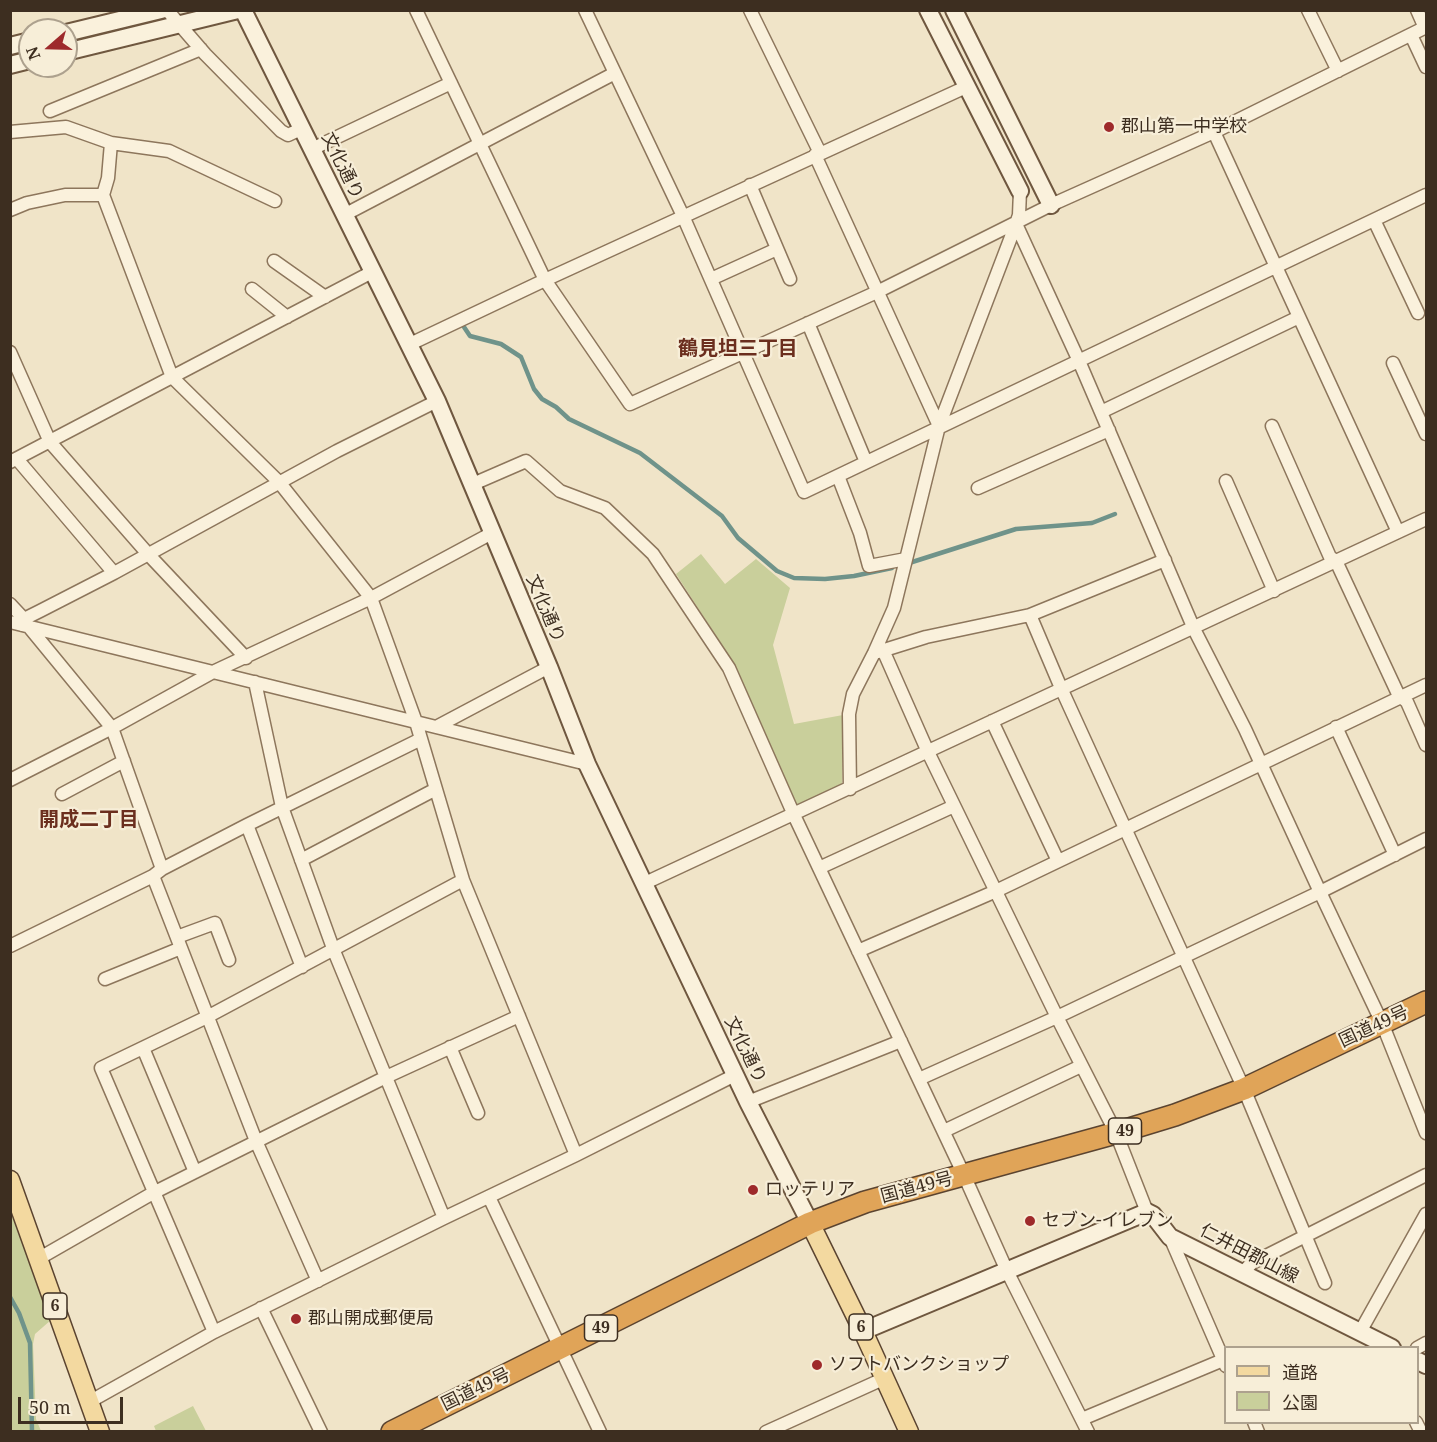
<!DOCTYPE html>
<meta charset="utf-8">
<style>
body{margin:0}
#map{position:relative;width:1437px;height:1442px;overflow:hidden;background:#f0e4c8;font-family:"Noto Serif","Noto Sans JP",serif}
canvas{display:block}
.frame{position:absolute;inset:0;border:12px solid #3d2e20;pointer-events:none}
.legend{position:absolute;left:1224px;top:1346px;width:195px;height:78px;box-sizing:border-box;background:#f7eed8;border:2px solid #ada18e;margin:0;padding:8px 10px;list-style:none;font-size:18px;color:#3d2e20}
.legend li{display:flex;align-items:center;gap:12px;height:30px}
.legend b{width:30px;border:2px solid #ada18e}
.north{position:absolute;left:18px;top:18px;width:60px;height:60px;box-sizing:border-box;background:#f7eed8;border:2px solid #ada18e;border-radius:50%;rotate:250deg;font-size:16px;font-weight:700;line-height:24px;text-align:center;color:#3d2e20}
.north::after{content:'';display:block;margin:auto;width:21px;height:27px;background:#9e2a2b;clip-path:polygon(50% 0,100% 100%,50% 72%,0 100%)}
.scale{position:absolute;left:18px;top:1397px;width:105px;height:27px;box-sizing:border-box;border:3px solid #3d2e20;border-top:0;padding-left:8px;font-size:18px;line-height:21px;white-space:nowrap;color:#3d2e20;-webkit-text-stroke:4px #f7eed8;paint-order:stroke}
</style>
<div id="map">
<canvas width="1437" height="1442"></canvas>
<div class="frame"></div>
<ul class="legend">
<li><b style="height:8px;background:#f3d9a0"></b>道路</li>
<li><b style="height:16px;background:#c9cf9b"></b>公園</li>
</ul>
<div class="north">N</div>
<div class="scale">50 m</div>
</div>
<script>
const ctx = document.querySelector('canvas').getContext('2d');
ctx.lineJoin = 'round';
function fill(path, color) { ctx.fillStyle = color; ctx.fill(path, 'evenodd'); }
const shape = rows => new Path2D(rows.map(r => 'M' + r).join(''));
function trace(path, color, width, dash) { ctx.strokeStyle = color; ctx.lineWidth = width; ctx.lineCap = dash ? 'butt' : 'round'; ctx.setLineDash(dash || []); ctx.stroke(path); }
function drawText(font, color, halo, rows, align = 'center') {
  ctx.font = font + ' "Noto Serif","Noto Sans JP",serif'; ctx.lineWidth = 4.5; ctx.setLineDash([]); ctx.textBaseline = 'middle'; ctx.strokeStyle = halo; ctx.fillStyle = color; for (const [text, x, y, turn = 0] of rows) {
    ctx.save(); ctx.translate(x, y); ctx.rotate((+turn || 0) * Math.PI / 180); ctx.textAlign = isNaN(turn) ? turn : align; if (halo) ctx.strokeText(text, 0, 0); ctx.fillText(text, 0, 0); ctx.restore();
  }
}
fill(shape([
 [701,554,725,584,756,559,790,588,773,645,794,724,843,715,842,783,836,789,798,807,731,659,676,574],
 [10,1202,51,1320,35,1334,33,1344,36,1419,41,1431,11,1431],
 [193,1406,206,1431,156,1431,154,1426]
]), '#c9cf9b');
trace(shape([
 [464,327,470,336,501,344,521,357,534,389,542,399,556,407,569,419,640,453,722,516,738,538,777,571,794,578,825,579,854,576,892,568],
 [906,564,1016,529,1092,523,1115,514],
 [10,1297,19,1313,30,1343,32,1432]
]), '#6f938a', 4.5);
const street = shape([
 [167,10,205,54,281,131,288,135,301,129],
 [416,10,545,280,630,404,877,292,1051,205,1214,132,1426,27],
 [585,10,683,216,804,492,1426,195],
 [750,10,820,153],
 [1308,10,1338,71],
 [1417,10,1425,28],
 [1411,35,1426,67],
 [50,111,201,49],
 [10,132,66,127,111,143,108,178,103,195,172,377,279,482,371,598,416,722,463,880,576,1155],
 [1214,132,1398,532],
 [111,143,169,151,275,201],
 [312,149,451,83],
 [815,155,939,426],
 [750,185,790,279],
 [10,210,27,203,65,195,103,195],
 [344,215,615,73],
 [1374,220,1418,313],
 [1016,224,1079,361,1194,629,1245,729,1320,892,1426,839],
 [274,261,325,297],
 [711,279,777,249],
 [252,289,287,317],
 [808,323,866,462],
 [408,345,545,280,966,87],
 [10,352,50,442,148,554,246,658],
 [1393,363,1426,434],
 [1101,412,1299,317],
 [1272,426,1330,557,1336,561,1398,694,1407,702,1426,745],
 [17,459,114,573],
 [10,462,372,272],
 [838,476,860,533,869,566,906,559],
 [1226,481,1274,591],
 [473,484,526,461,560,491,605,508,653,554,729,668,794,815,964,1175,1007,1271,1088,1432],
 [978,488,1109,430],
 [10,604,24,619],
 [1030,615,1061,688,1244,1089,1325,1283],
 [10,622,436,727,549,667],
 [22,625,24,619,40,611,114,573,337,451,437,401],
 [29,627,112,728,162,869],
 [883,650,928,752,1057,1017,1116,1133,1147,1212],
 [878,652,926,637,1030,615,1165,560],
 [255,682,282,807,334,951,444,1218],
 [992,721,1058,861],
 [436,727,587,764],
 [1336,727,1395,855],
 [10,780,112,728,215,671,371,598,492,533],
 [850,789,849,714,853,694,874,653,894,608,939,426,1016,224,1019,215,1020,191],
 [62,794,124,761],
 [247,825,302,967],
 [301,860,436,789],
 [819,868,954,806],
 [153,876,256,1141,318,1281],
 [643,884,1426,519],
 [177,937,215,923,229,960],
 [10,946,153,876,162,869,247,825,421,739],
 [858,951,996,891,1426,685],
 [105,979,181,948],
 [450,1047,478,1113],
 [143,1048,195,1172],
 [919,1079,1057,1017,1320,892,1382,1023,1426,1133],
 [748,1102,901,1041],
 [944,1131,1081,1066],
 [489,1197,600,1432],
 [1170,1237,1226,1366],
 [38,1259,153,1193,195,1172,386,1077,519,1016],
 [1242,1273,1252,1263,1426,1175],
 [261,1308,321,1432],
 [214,1332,101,1068,207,1017,463,880],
 [1360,1332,1426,1214],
 [1417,1348,1426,1343],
 [89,1402,214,1332,444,1218,576,1155,735,1075],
 [1082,1419,1223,1360],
 [1254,1422,1258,1432],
 [1416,1422,1421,1432],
 [766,1432,883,1379]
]);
const secondary = shape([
 [243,10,437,401,549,667,587,764,748,1102,810,1223],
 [928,10,1020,191],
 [954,10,1051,205],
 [66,33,161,10],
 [10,46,30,41],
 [66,52,238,10],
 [10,65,30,60],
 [863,1331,1147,1212,1153,1215,1170,1237,1392,1348],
 [1418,1361,1426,1365]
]);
const primary = shape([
 [10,1180,100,1432],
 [810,1223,863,1331,909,1432]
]);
const highway = shape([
 [392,1432,810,1223,865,1202,1116,1133,1175,1115,1244,1089,1426,1002]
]);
trace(street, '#8d765c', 15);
trace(secondary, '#6f573f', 20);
trace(primary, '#5b4430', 21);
trace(highway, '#5b4430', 24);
trace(street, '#faf1dc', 12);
trace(secondary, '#faf1dc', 16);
trace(primary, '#f3d9a0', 18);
trace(highway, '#e0a458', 21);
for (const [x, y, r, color] of [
 [1109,127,6,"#9e2a2b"],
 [753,1190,6,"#9e2a2b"],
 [1030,1221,6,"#9e2a2b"],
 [296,1319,6,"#9e2a2b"],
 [817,1365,6,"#9e2a2b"]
]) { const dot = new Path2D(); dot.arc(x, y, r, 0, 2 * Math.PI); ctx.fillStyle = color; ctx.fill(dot); trace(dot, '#f7eed8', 2); }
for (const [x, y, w] of [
 [1125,1131,33],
 [55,1306,24],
 [861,1327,24],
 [601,1328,33]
]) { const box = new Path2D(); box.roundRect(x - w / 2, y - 13, w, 26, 4.5); ctx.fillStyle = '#f7eed8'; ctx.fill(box); trace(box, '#3d2e20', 1.5); }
drawText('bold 16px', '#3d2e20', null, [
 ["49",1125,1131],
 ["6",55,1306],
 ["6",861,1327],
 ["49",601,1328]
]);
drawText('18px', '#3d2e20', '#f7eed8', [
 ["郡山第一中学校",1121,127],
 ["ロッテリア",765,1190],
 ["セブン-イレブン",1042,1221],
 ["郡山開成郵便局",308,1319],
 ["ソフトバンクショップ",829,1365]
], 'left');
drawText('18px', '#3d2e20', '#f7eed8', [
 ["文化通り",342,166,64],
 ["文化通り",545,609,67],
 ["国道49号",1374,1027,-25],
 ["文化通り",745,1050,64],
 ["国道49号",917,1188,-15],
 ["仁井田郡山線",1249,1254,27],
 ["国道49号",476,1390,-26]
]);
drawText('bold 20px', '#6b2e1e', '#f7eed8', [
 ["鶴見坦三丁目",738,349],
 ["開成二丁目",89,820]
]);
</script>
